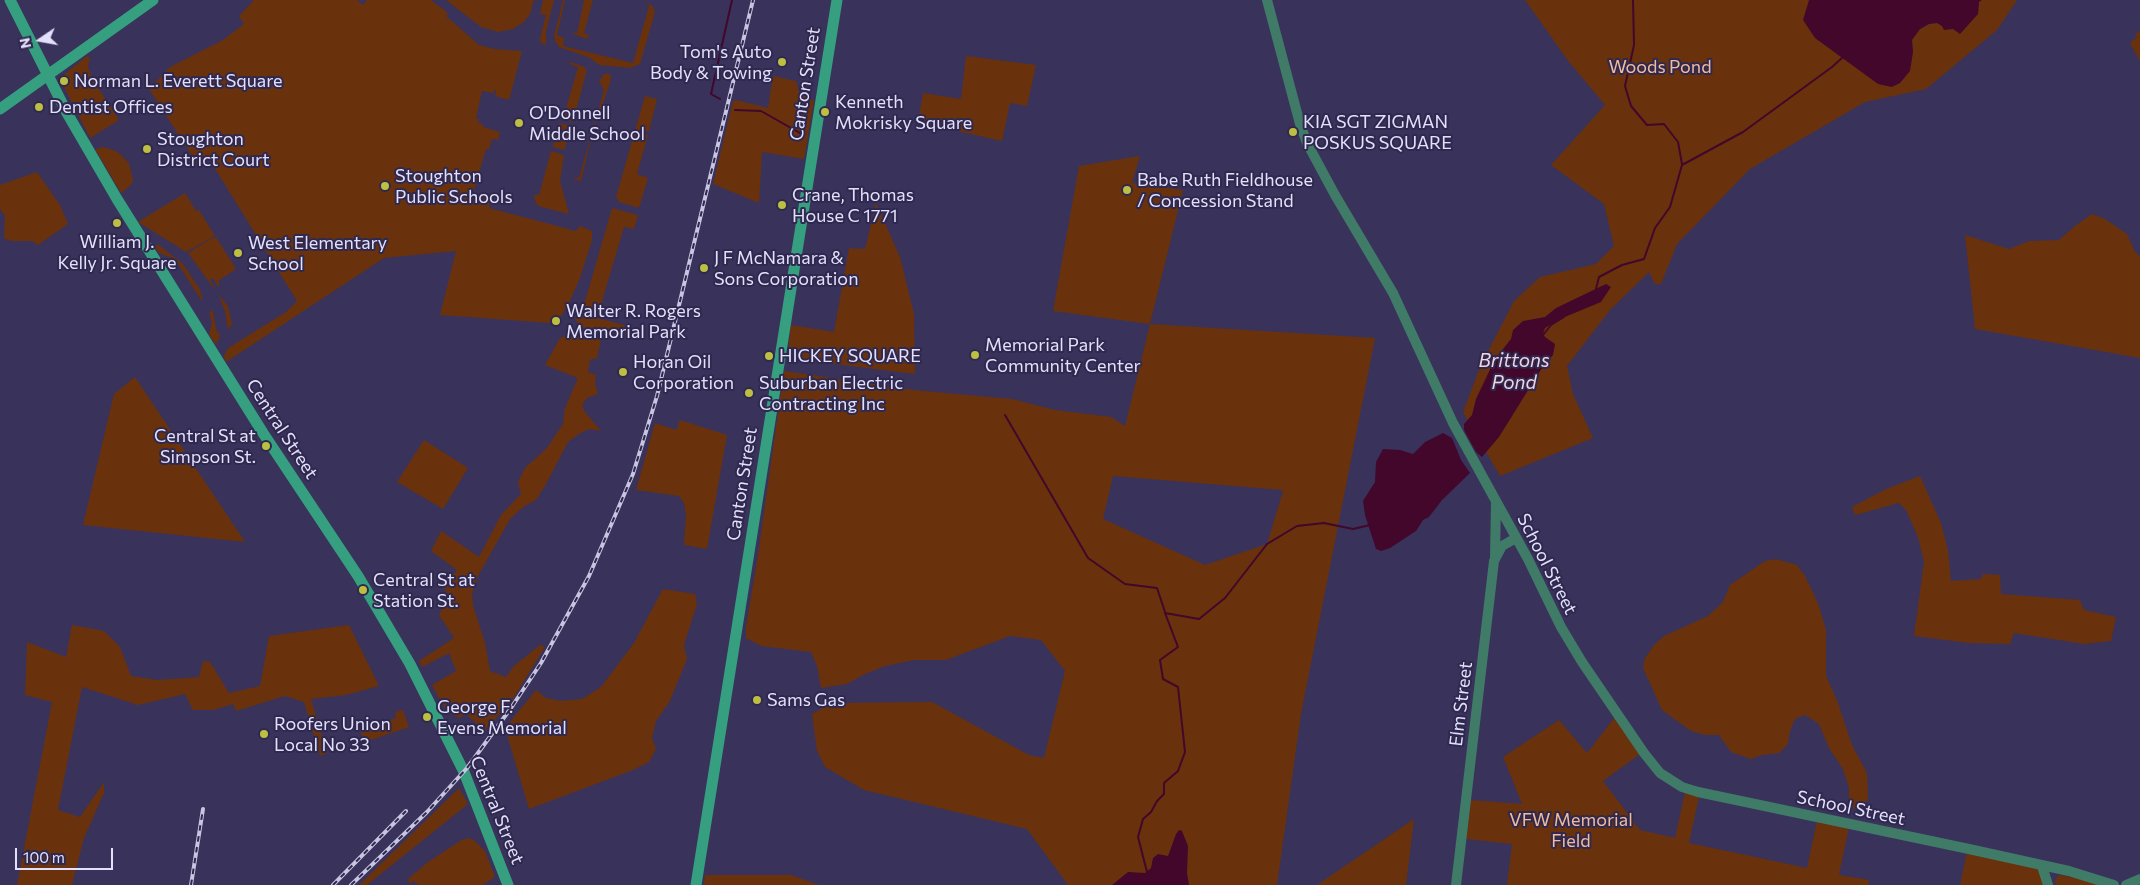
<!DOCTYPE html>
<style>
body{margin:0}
#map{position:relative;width:2140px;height:885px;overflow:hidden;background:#39325b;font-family:Commissioner,sans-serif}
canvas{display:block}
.north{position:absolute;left:15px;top:15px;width:50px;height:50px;-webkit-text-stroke:4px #2f284f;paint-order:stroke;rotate:258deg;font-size:14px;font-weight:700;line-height:20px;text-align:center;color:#e2e0fa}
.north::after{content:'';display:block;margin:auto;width:18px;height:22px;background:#e2e0fa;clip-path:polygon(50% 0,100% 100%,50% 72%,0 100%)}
.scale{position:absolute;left:15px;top:848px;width:98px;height:22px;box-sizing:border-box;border:2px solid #e2e0fa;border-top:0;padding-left:6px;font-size:15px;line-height:18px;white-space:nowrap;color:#e2e0fa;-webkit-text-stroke:4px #2f284f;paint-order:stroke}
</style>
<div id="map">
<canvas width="2140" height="885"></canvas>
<div class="north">N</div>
<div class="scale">100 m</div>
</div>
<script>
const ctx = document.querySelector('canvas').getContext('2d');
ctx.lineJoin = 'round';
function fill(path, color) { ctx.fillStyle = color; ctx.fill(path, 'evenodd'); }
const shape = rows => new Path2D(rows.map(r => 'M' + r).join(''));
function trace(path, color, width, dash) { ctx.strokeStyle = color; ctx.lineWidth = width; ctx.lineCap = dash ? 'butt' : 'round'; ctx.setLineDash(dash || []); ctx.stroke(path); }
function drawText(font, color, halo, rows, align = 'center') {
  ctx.font = font + ' Commissioner,sans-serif'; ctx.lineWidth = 4; ctx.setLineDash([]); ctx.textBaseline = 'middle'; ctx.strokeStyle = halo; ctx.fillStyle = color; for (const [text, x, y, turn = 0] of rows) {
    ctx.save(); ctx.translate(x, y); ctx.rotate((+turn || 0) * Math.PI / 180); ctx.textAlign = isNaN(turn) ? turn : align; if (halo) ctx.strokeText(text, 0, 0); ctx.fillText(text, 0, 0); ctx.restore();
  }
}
fill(shape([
 [254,0,357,0,363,5,367,0,431,0,448,13,446,16,479,45,494,49,522,51,509,100,495,96,496,90,494,90,493,93,482,91,476,118,479,119,478,123,483,124,483,127,500,132,498,140,492,139,489,149,486,149,474,190,471,193,487,198,490,202,489,208,576,231,580,226,592,231,592,240,580,278,568,305,558,320,550,323,440,315,456,251,384,258,226,362,224,356,228,348,286,312,297,301,209,159,198,165,149,89,170,67,223,40,244,24,239,16],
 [446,0,534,0,530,14,524,22,513,29,498,32,481,27],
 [543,0,554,0,546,32,546,45,541,43,540,39,546,15,540,14],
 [563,0,565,0,557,35,564,38,563,46,633,63,649,6,644,3,652,5,655,12,640,64,630,68,599,65,590,58,559,47,556,43,554,36],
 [584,0,599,0,593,0,584,33,589,35,587,39,571,33,577,33],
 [1525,0,1921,0,1870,78,1913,52,1912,39,1920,29,1929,24,1937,23,1942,26,1978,14,1979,1,1982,0,2017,0,1997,30,1926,89,1865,102,1750,169,1677,244,1661,284,1655,284,1649,272,1610,310,1567,366,1573,394,1593,438,1500,476,1463,412,1481,365,1514,301,1540,277,1596,264,1614,246,1604,204,1551,165,1605,105,1569,62],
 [2140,30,2140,61,2130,43,2137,37,2135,35],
 [87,56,90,58,88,67,93,80,119,120,90,138,64,87,62,79,65,74],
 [966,56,1036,65,1027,106,1010,103,1002,141,918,122,923,93,961,99],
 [570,62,583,66,587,70,573,122,563,119,578,67,569,64],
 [608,73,611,76,610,83,592,134,581,181,572,179,579,178,604,90,599,81,604,74],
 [773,76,796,81,799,92,814,101,804,159,762,152,759,203,713,184,733,101,736,100,768,108],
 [645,96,657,99,649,131,645,131,645,134,648,135,637,174,648,178,639,208,619,202,616,197],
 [559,123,571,126,568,138,561,137,562,140,567,141,564,150,553,147],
 [104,147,118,152,128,162,130,167,133,180,131,185,121,193,95,149],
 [551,151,564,155,560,181,569,214,538,206,535,201,534,195,539,195],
 [1140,156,1132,183,1183,190,1150,324,1375,338,1301,714,1277,885,1068,885,1027,829,864,790,825,767,817,751,812,714,832,703,932,702,1029,755,1044,758,1065,671,1041,640,1010,636,946,660,914,660,885,666,863,675,847,684,821,688,817,666,811,652,761,646,746,638,746,627,758,555,784,371,913,390,1012,399,1055,410,1111,417,1125,426,1150,324,1053,311,1079,166],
 [1113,476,1282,490,1283,491,1267,544,1205,565,1103,519],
 [37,172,60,205,68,224,38,245,32,241,11,241,4,238,5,216,0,209,0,185],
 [185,193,196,211,199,210,215,236,186,252,138,222],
 [876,203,900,257,914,314,915,374,787,358,791,325,834,332,849,248,865,249],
 [612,208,638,215,634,229,624,227,597,318,624,325,628,329,626,334,591,330,579,326,575,318,586,298],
 [2092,214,2105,219,2127,234,2135,252,2140,256,2140,358,1975,329,1965,235,2009,249,2029,241,2059,240,2075,226],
 [216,237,236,269,218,281,220,285,218,287,213,278,210,280,215,289,214,289,188,253,209,240],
 [154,245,159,245,183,264,201,291,200,293,203,298,201,300,175,259,159,253],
 [218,294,228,306,232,324,228,330,225,311],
 [212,307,217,333,220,333,219,340,215,344,209,334,212,323,209,312,212,311],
 [568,335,601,339,597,358,590,360,588,372,596,375,595,383,598,394,587,398,582,405,585,412,601,431,589,429,579,434,568,442,545,486,536,500,523,507,510,519,478,576,472,593,473,605,485,643,490,671,506,677,514,666,540,645,545,647,511,702,484,731,466,714,459,718,451,714,442,704,432,685,456,671,449,653,422,667,419,661,454,638,439,615,449,595,444,588,457,570,431,551,441,531,479,557,501,515,521,494,518,482,525,468,547,448,563,424,565,408,578,378,545,365,560,338],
 [135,377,245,542,83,525,114,394],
 [680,420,727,435,707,549,684,545,686,515,684,503,679,496,636,490,655,423,676,430],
 [424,440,468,468,443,509,397,482],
 [1920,476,1941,523,1948,550,1951,581,1981,579,1983,574,2000,575,2001,594,2080,600,2084,610,2116,617,2111,641,2084,644,2014,633,2010,644,1969,643,1914,636,1924,562,1918,537,1906,510,1899,503,1855,515,1852,507,1886,489],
 [1776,559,1797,565,1805,576,1818,603,1826,630,1826,676,1837,700,1852,745,1867,773,1868,799,1862,809,1857,810,1849,805,1849,788,1843,769,1829,748,1819,724,1805,715,1795,719,1790,731,1788,744,1779,753,1762,755,1751,759,1731,752,1719,735,1705,735,1691,731,1662,710,1643,668,1645,658,1654,645,1664,636,1708,616,1723,602,1730,585,1765,561],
 [663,589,695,594,697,604,684,645,687,659,670,701,656,721,652,738,656,749,649,762,633,770,529,809,505,728,536,690,546,698,561,701,582,699,601,687,634,643],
 [72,625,104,631,120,647,131,676,157,680,199,677,203,661,210,662,229,693,260,686,269,636,349,625,379,686,346,695,311,699,327,753,320,756,304,702,285,696,236,711,233,704,213,710,193,710,185,694,138,705,82,687,58,810,80,817,104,782,104,793,84,838,72,885,17,885,52,702,25,695,27,642,66,657],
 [403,710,409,727,365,742,360,730,396,718,395,712],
 [1615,717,1640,754,1603,781,1640,830,1675,838,1685,792,1699,797,1689,843,1807,868,1817,821,1849,827,1839,875,1869,880,1868,885,1507,885,1512,844,1466,839,1471,800,1522,804,1503,757,1559,720,1587,753],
 [459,788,468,804,367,885,359,885],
 [1414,819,1406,885,1317,885],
 [468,838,474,840,485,851,495,877,483,885,418,885,414,881,410,884,408,881,409,878,428,862,460,841],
 [1967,852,2035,866,2039,870,2045,885,1960,885],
 [705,875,791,875,819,885,704,885],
 [2060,875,2091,881,2100,885,2055,885,2056,878]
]), '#69320d');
fill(shape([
 [1809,0,1982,0,1979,2,1978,14,1960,34,1953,29,1944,30,1942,26,1937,23,1929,24,1920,29,1912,40,1913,52,1910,71,1900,83,1892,87,1878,84,1815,38,1803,20],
 [1606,284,1611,287,1601,302,1560,319,1545,328,1543,334,1545,337,1555,344,1553,355,1540,371,1499,437,1482,457,1476,452,1464,430,1464,424,1472,415,1476,399,1495,359,1511,339,1513,330,1523,321,1545,317,1556,308],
 [1443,433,1452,438,1461,460,1470,473,1442,500,1429,517,1423,520,1416,531,1390,548,1381,551,1376,549,1365,515,1363,501,1375,482,1376,462,1383,449,1400,450,1413,454,1425,442],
 [1179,830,1182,831,1188,846,1187,873,1189,885,1112,885,1128,872,1145,873,1151,868,1153,858,1158,854,1168,856,1176,834]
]), '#42072a');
trace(shape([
 [1633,0,1634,45,1625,86,1631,106,1647,125,1664,124,1678,142,1682,164],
 [720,99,711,94,732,0],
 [735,110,761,111,800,133],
 [1596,289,1599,277,1622,265,1644,259,1655,228,1670,207,1682,165,1743,132,1832,67,1843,57],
 [1543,335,1551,325,1564,317],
 [1005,415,1088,558,1125,584,1157,588,1165,612],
 [1147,872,1138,837,1143,819,1151,812,1157,801,1164,794,1164,783,1178,771,1185,752,1178,687,1163,679,1160,660,1178,647,1165,613,1199,619,1225,598,1267,544,1297,526,1324,523,1353,529,1370,525]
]), '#42072a', 2);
trace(shape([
 [1267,0,1300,124,1307,143,1335,195,1393,293,1453,423,1528,559,1561,627,1582,662,1644,753,1660,773,1682,787,1698,792,1969,849,2069,871,2114,885],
 [1495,557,1496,502],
 [2042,866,2048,885],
 [1456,885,1494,561,1502,546,1516,538],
 [2126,885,2140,879]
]), '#3f7b67', 10);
trace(shape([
 [10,0,67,113,117,199,263,433,358,576,410,664,464,772,508,885],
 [0,109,153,0],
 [696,885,837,0]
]), '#359f80', 11);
const rail = shape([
 [191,885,203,809],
 [333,885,406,811],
 [351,885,427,812,467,768,511,708,541,663,589,576,633,474,657,396,753,0]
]);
trace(rail, '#c7c5e1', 4);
trace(rail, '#2f284f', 2, [5.5]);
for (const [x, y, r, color] of [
 [782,62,5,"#bdbf43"],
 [64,81,5,"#bdbf43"],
 [39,107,5,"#bdbf43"],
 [825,112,5,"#bdbf43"],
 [519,123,5,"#bdbf43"],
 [1293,132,5,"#bdbf43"],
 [147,149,5,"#bdbf43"],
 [385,186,5,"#bdbf43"],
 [1127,190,5,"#bdbf43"],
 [782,205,5,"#bdbf43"],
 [117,223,5,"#bdbf43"],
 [238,253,5,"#bdbf43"],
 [704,268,5,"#bdbf43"],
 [556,321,5,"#bdbf43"],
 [975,355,5,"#bdbf43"],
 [769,356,5,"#bdbf43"],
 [623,372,5,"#bdbf43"],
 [749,393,5,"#bdbf43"],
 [266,446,5,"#bdbf43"],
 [363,590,5,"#bdbf43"],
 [757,700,5,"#bdbf43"],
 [427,717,5,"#bdbf43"],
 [264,734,5,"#bdbf43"]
]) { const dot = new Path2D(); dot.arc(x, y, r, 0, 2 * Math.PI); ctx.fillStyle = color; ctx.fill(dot); trace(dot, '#2f284f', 2); }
drawText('18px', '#e2e0fa', '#2f284f', [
 ["Tom's Auto",772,52,"right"],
 ["Body & Towing",772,73,"right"],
 ["Norman L. Everett Square",74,81],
 ["Kenneth",835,102],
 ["Mokrisky Square",835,123],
 ["Dentist Offices",49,107],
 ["O'Donnell",529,113],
 ["Middle School",529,134],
 ["KIA SGT ZIGMAN",1303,122],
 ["POSKUS SQUARE",1303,143],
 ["Stoughton",157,139],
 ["District Court",157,160],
 ["Stoughton",395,176],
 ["Public Schools",395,197],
 ["Babe Ruth Fieldhouse",1137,180],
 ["/ Concession Stand",1137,201],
 ["Crane, Thomas",792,195],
 ["House C 1771",792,216],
 ["William J.",117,242,"center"],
 ["Kelly Jr. Square",117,263,"center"],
 ["West Elementary",248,243],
 ["School",248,264],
 ["J F McNamara &",714,258],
 ["Sons Corporation",714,279],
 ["Walter R. Rogers",566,311],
 ["Memorial Park",566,332],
 ["Memorial Park",985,345],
 ["Community Center",985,366],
 ["HICKEY SQUARE",779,356],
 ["Horan Oil",633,362],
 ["Corporation",633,383],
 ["Suburban Electric",759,383],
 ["Contracting Inc",759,404],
 ["Central St at",256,436,"right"],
 ["Simpson St.",256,457,"right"],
 ["Central St at",373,580],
 ["Station St.",373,601],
 ["Sams Gas",767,700],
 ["George F.",437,707],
 ["Evens Memorial",437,728],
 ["Roofers Union",274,724],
 ["Local No 33",274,745]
], 'left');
drawText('18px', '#f1bb9d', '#2f284f', [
 ["Woods Pond",1660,67],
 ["VFW Memorial",1571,820],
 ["Field",1571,841]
]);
drawText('18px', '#e2e0fa', '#2f284f', [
 ["Canton Street",805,84,-81],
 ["Central Street",282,429,57],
 ["Canton Street",742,484,-81],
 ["School Street",1547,564,63],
 ["Elm Street",1461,704,-83],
 ["School Street",1851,808,12],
 ["Central Street",497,810,68]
]);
drawText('italic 19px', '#f2d4e1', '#2f284f', [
 ["Brittons",1514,361],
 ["Pond",1514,383]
]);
</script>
